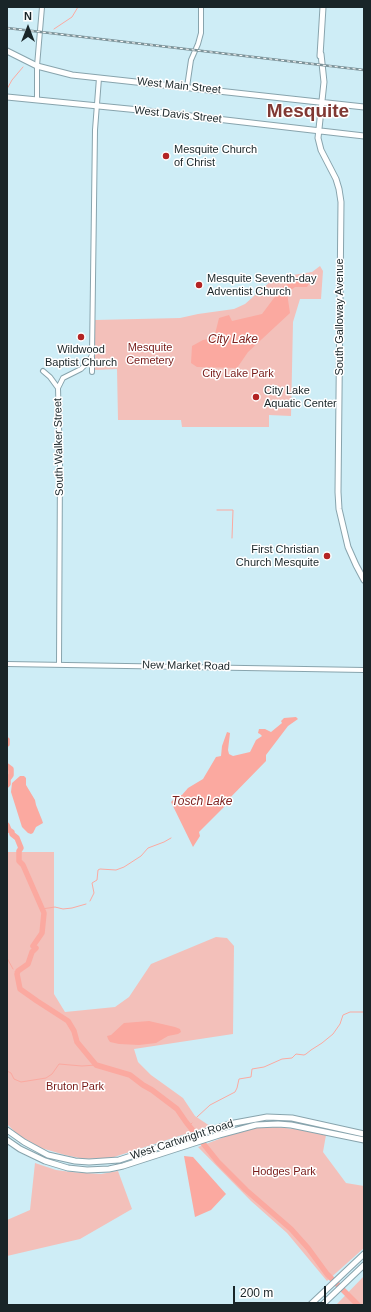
<!DOCTYPE html>
<style>
body{margin:0}
#map{position:relative;width:371px;height:1312px;overflow:hidden;background:#ceedf6;font-family:Helvetica,sans-serif}
canvas{display:block}
.frame{position:absolute;inset:0;border:8px solid #192528;pointer-events:none}
.north{position:absolute;left:8px;top:8px;width:40px;height:40px;-webkit-text-stroke:3px #fff;paint-order:stroke;rotate:0deg;font-size:11px;font-weight:700;line-height:16px;text-align:center;color:#192528}
.north::after{content:'';display:block;margin:auto;width:14px;height:18px;background:#192528;clip-path:polygon(50% 0,100% 100%,50% 72%,0 100%)}
.scale{position:absolute;left:233px;top:1286px;width:93px;height:18px;box-sizing:border-box;border:2px solid #192528;border-top:0;padding-left:5px;font-size:12px;line-height:14px;white-space:nowrap;color:#192528;-webkit-text-stroke:3px #fff;paint-order:stroke}
</style>
<div id="map">
<canvas width="371" height="1312"></canvas>
<div class="frame"></div>
<div class="north">N</div>
<div class="scale">200 m</div>
</div>
<script>
const ctx = document.querySelector('canvas').getContext('2d');
ctx.lineJoin = 'round';
function fill(path, color) { ctx.fillStyle = color; ctx.fill(path, 'evenodd'); }
const shape = rows => new Path2D(rows.map(r => 'M' + r).join(''));
function trace(path, color, width, dash) { ctx.strokeStyle = color; ctx.lineWidth = width; ctx.lineCap = dash ? 'butt' : 'round'; ctx.setLineDash(dash || []); ctx.stroke(path); }
function drawText(font, color, halo, rows, align = 'center') {
  ctx.font = font + ' Helvetica,sans-serif'; ctx.lineWidth = 3; ctx.setLineDash([]); ctx.textBaseline = 'middle'; ctx.strokeStyle = halo; ctx.fillStyle = color; for (const [text, x, y, turn = 0] of rows) {
    ctx.save(); ctx.translate(x, y); ctx.rotate((+turn || 0) * Math.PI / 180); ctx.textAlign = isNaN(turn) ? turn : align; if (halo) ctx.strokeText(text, 0, 0); ctx.fillText(text, 0, 0); ctx.restore();
  }
}
fill(shape([
 [320,266,323,271,321,299,300,299,293,322,291,416,269,415,269,427,182,427,181,420,118,420,117,369,95,370,95,320,180,318,198,314,234,309,245,304,271,281,280,277,312,272],
 [7,852,54,852,54,994,65,1012,115,1007,129,997,151,964,216,937,227,938,234,946,233,1034,134,1049,138,1062,151,1075,183,1098,195,1116,210,1126,111,1158,84,1159,65,1155,41,1148,18,1135,7,1124],
 [277,1127,303,1130,326,1135,323,1152,346,1183,364,1186,364,1248,327,1281,287,1233,251,1201,198,1147,227,1136,256,1128],
 [35,1163,56,1170,71,1172,101,1174,118,1171,132,1209,80,1239,7,1256,7,1220,30,1210],
 [364,1276,364,1305,336,1305]
]), '#f3c0ba');
fill(shape([
 [303,278,310,282,307,287,295,287,287,293,290,313,248,352,237,368,197,367,191,363,192,346,203,340,214,338,219,318,229,315,232,321,262,314,283,286],
 [296,717,298,719,288,726,266,755,266,761,225,803,225,806,199,832,200,836,193,847,171,802,177,796,182,795,188,788,203,779,216,757,221,756,222,746,227,732,230,733,228,750,229,754,233,756,250,752,256,740,262,736,260,734,258,733,259,729,265,729,271,732,282,723,281,721,284,718],
 [20,776,24,776,26,778,26,785,35,800,36,805,42,820,43,823,36,827,33,833,31,834,28,833,22,827,11,792,12,783],
 [149,1021,175,1027,180,1029,181,1032,178,1034,168,1036,156,1043,139,1045,119,1044,110,1042,108,1039,107,1036,111,1035,124,1023],
 [184,1156,193,1157,226,1194,211,1210,195,1217]
]), '#fba9a0');
trace(shape([
 [54,29,72,17,78,7],
 [7,89,12,80,23,67],
 [217,510,233,510,232,538],
 [90,901,94,893,92,883,97,880,98,870,100,869,116,870,124,867,141,856,148,848,164,842,171,838],
 [42,909,55,907,63,909,72,908,86,904],
 [7,958,13,969],
 [15,972,17,974],
 [7,1071,11,1073,14,1079,21,1082,46,1078,52,1074,59,1064,82,1066,96,1065],
 [197,1117,210,1105,235,1092,237,1088,239,1079,251,1077,252,1069,264,1067,282,1059,292,1058,296,1054,304,1055,306,1054,311,1050,322,1043,333,1034,340,1024,343,1015,350,1012,364,1012],
 [189,1126,192,1123]
]), '#fba9a0', 1);
trace(shape([
 [7,740,7,744],
 [7,766,11,769,11,775,8,779,8,784,7,785],
 [7,825,9,830,12,832,12,834,17,838,21,848,19,851,19,861,23,865,44,913,42,933,33,946,36,948,32,952,28,964,18,971,17,974,20,989,37,1001,68,1021,74,1031,77,1042,96,1065,130,1075,143,1085,152,1090,177,1109,186,1122,218,1162,246,1190,291,1229,308,1248,327,1274,358,1305]
]), '#fba9a0', 5.5);
const minor = shape([
 [187,87,191,60,198,44,201,33,201,7],
 [37,99,37,66,42,7],
 [43,371,50,377,58,388],
 [92,372,92,357],
 [7,664,364,670],
 [59,664,60,464,58,388,63,378,81,369,89,361,92,355,95,130,99,78]
]);
const major = shape([
 [7,51,37,66,72,75,364,107],
 [321,54,324,82,318,138,321,150,336,179,339,189,341,202,338,492,339,509,348,547,356,565,364,580],
 [320,56,323,7],
 [7,97,139,110,364,136],
 [7,1130,24,1142,48,1155,75,1161,89,1162,119,1160,229,1124,267,1117,292,1118,364,1134],
 [7,1140,20,1149,45,1161,68,1168,87,1170,109,1169,123,1166,219,1135,256,1125,278,1124,291,1125,364,1140],
 [310,1305,364,1254],
 [322,1305,364,1265]
]);
trace(minor, '#88a4ad', 6);
trace(major, '#88a4ad', 7);
trace(minor, '#fff', 4);
trace(major, '#fff', 5);
const rail = shape([
 [7,28,364,70]
]);
trace(rail, '#7c9298', 2.5);
trace(rail, '#fff', 1, [3]);
for (const [x, y, r, color] of [
 [166,156,4,"#b32323"],
 [199,285,4,"#b32323"],
 [81,337,4,"#b32323"],
 [256,397,4,"#b32323"],
 [327,556,4,"#b32323"]
]) { const dot = new Path2D(); dot.arc(x, y, r, 0, 2 * Math.PI); ctx.fillStyle = color; ctx.fill(dot); trace(dot, '#fff', 1.5); }
drawText('11px', '#192528', '#fff', [
 ["West Main Street",179,86,6],
 ["West Davis Street",178,115,6],
 ["South Galloway Avenue",340,317,-90],
 ["South Walker Street",59,447,-91],
 ["New Market Road",186,666,1],
 ["West Cartwright Road",182,1140,-18]
]);
drawText('11px', '#192528', '#fff', [
 ["Mesquite Church",174,150],
 ["of Christ",174,163],
 ["Mesquite Seventh-day",207,279],
 ["Adventist Church",207,292],
 ["Wildwood",81,350,"center"],
 ["Baptist Church",81,363,"center"],
 ["City Lake",264,391],
 ["Aquatic Center",264,404],
 ["First Christian",319,550,"right"],
 ["Church Mesquite",319,563,"right"]
], 'left');
drawText('11px', '#781b19', '#fff', [
 ["Mesquite",150,348],
 ["Cemetery",150,361],
 ["City Lake Park",238,374],
 ["Bruton Park",75,1087],
 ["Hodges Park",284,1172]
]);
drawText('italic 12px', '#7f221f', '#fff', [
 ["City Lake",233,340],
 ["Tosch Lake",202,802]
]);
drawText('bold 19px', '#803833', '#fff', [
 ["Mesquite",308,112]
]);
</script>
